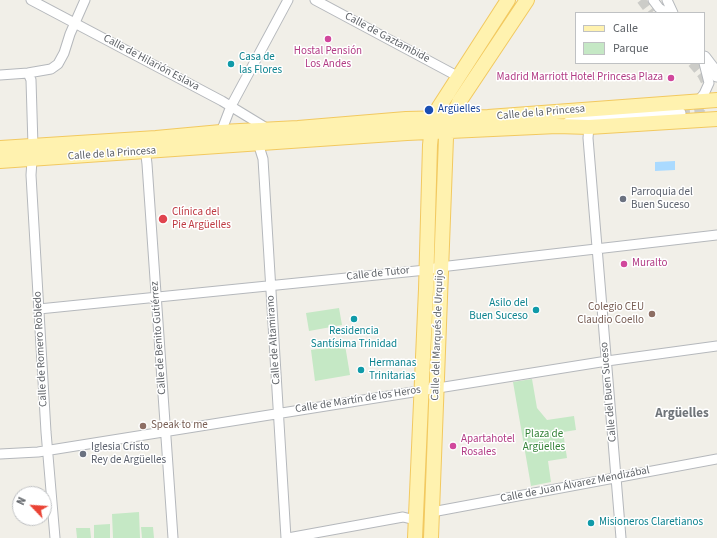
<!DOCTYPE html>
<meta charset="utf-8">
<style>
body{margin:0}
#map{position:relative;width:717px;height:538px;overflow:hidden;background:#f1efe8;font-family:"Source Sans 3",sans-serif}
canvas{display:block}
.legend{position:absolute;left:575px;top:12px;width:130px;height:52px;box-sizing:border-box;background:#fff;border:1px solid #bfc1c3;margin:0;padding:5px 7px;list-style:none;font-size:12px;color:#5f6368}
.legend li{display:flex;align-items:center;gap:8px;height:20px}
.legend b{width:20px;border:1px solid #bfc1c3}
.north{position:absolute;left:12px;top:486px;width:40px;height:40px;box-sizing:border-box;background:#fff;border:1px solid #bfc1c3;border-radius:50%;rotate:295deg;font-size:11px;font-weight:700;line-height:16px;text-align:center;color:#5f6368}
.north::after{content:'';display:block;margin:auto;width:14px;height:18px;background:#ea4335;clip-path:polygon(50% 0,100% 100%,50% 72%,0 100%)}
</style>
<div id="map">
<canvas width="717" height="538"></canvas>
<ul class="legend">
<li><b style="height:5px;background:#fff2af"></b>Calle</li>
<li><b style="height:11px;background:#c5e8c5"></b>Parque</li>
</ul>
<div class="north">N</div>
</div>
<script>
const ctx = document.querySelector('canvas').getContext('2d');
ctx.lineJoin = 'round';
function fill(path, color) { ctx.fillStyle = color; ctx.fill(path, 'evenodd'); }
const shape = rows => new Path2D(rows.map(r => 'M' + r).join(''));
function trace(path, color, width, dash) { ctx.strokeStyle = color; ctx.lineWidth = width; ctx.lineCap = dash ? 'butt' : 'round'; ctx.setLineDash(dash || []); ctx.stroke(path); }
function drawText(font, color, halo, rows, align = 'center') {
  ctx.font = font + ' "Source Sans 3",sans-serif'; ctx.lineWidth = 3; ctx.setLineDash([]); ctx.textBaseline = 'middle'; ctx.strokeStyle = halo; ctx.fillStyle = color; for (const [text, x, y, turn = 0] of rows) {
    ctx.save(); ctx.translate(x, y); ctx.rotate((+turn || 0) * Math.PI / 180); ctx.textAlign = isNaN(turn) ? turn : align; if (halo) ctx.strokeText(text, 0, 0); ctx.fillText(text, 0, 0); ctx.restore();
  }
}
fill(shape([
 [339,308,342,325,309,331,306,313],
 [345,345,350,375,315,381,311,350],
 [532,379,537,408,547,420,574,416,576,430,563,432,567,458,548,461,551,482,531,486,513,382],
 [139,512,140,538,113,538,112,514],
 [110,524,110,538,94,538,94,525],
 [141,527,153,527,154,538,142,538],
 [76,528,90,528,91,538,77,538]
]), '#c5e8c5');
fill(shape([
 [675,161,675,170,655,171,655,162]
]), '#aadaff');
trace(shape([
 [641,0,651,13],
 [692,63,702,75,708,87],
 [681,113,695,112,700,110,705,105,708,99]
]), '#ccccc8', 9, [9, 4.5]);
const street = shape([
 [31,0,222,101,268,129],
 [315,0,459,77],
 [653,0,659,8,667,13],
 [667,0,673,13],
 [28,73,31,80,33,146,31,175,46,432,55,538],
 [0,75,28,73,51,69,58,64,64,53,70,34,85,0],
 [699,100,704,94,709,83,704,63],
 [568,122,574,120,681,113],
 [589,127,588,138,621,538],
 [222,136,221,132,231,106,288,0],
 [258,143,263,159,286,538],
 [145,147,147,164,173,538],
 [39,309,426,270,440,267,717,235],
 [0,454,38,452,607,361,717,346],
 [432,512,717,459],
 [288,538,403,517,411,519,416,522]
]);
const secondary = shape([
 [704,58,717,75]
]);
const primary = shape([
 [0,148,156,138,221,132,298,128,406,119,488,117,717,100],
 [0,161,407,133,557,126,589,127,717,119],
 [415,538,426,289,430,145,433,118,439,107,508,0],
 [431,538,446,138,452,118,459,102,527,0]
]);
trace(street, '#b5b8bc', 11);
trace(secondary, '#b6babf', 15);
trace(primary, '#f2c960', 16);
trace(street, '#fff', 9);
trace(secondary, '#fff', 13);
trace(primary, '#fff2af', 14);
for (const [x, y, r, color] of [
 [328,39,4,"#d1479c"],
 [231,64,4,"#0f9aa8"],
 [671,78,4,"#d1479c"],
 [429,110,5,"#1a4fb4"],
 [623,199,4,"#6b7280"],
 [163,219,5,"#e0444e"],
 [624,264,4,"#d1479c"],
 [536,310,4,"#0f9aa8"],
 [652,314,4,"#8d6e63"],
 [354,319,4,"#0f9aa8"],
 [361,370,4,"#0f9aa8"],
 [143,426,4,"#8d6e63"],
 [453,446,4,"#d1479c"],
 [83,454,4,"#6b7280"],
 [591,523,4,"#0f9aa8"]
]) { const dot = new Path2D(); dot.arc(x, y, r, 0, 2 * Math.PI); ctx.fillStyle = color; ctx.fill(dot); trace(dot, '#fff', 1.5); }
drawText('11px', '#5f6368', '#fff', [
 ["Calle de Gaztambide",387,38,28],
 ["Calle de Hilarión Eslava",151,63,28],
 ["Calle de la Princesa",541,113,-5],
 ["Calle de la Princesa",112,154,-4],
 ["Calle de Tutor",378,274,-6],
 ["Calle del Marqués de Urquijo",438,335,-88],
 ["Calle de Benito Gutiérrez",159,338,-94],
 ["Calle de Altamirano",274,340,-94],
 ["Calle de Romero Robledo",41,349,-93],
 ["Calle del Buen Suceso",609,392,-95],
 ["Calle de Martín de los Heros",358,400,-9],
 ["Calle de Juan Álvarez Mendizábal",575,485,-11]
]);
drawText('11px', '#b23c85', '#fff', [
 ["Hostal Pensión",328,52,"center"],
 ["Los Andes",328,65,"center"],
 ["Madrid Marriott Hotel Princesa Plaza",663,78,"right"],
 ["Muralto",632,264],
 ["Apartahotel",461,440],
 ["Rosales",461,453]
], 'left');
drawText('11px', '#0d838f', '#fff', [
 ["Casa de",239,58],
 ["las Flores",239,71],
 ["Asilo del",528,304,"right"],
 ["Buen Suceso",528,317,"right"],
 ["Residencia",354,332,"center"],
 ["Santísima Trinidad",354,345,"center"],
 ["Hermanas",369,364],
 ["Trinitarias",369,377],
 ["Misioneros Claretianos",599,523]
], 'left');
drawText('11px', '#164399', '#fff', [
 ["Argüelles",438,110]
], 'left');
drawText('11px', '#5b616d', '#fff', [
 ["Parroquia del",631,193],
 ["Buen Suceso",631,206],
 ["Iglesia Cristo",91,448],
 ["Rey de Argüelles",91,461]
], 'left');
drawText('11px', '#be3a42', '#fff', [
 ["Clínica del",172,213],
 ["Pie Argüelles",172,226]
], 'left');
drawText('11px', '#785e54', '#fff', [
 ["Colegio CEU",644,308],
 ["Claudio Coello",644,321],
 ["Speak to me",151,426,"left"]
], 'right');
drawText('11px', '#348238', '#fff', [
 ["Plaza de",544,435],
 ["Argüelles",544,448]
]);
drawText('bold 13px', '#70757a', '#fff', [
 ["Argüelles",682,414]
]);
</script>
